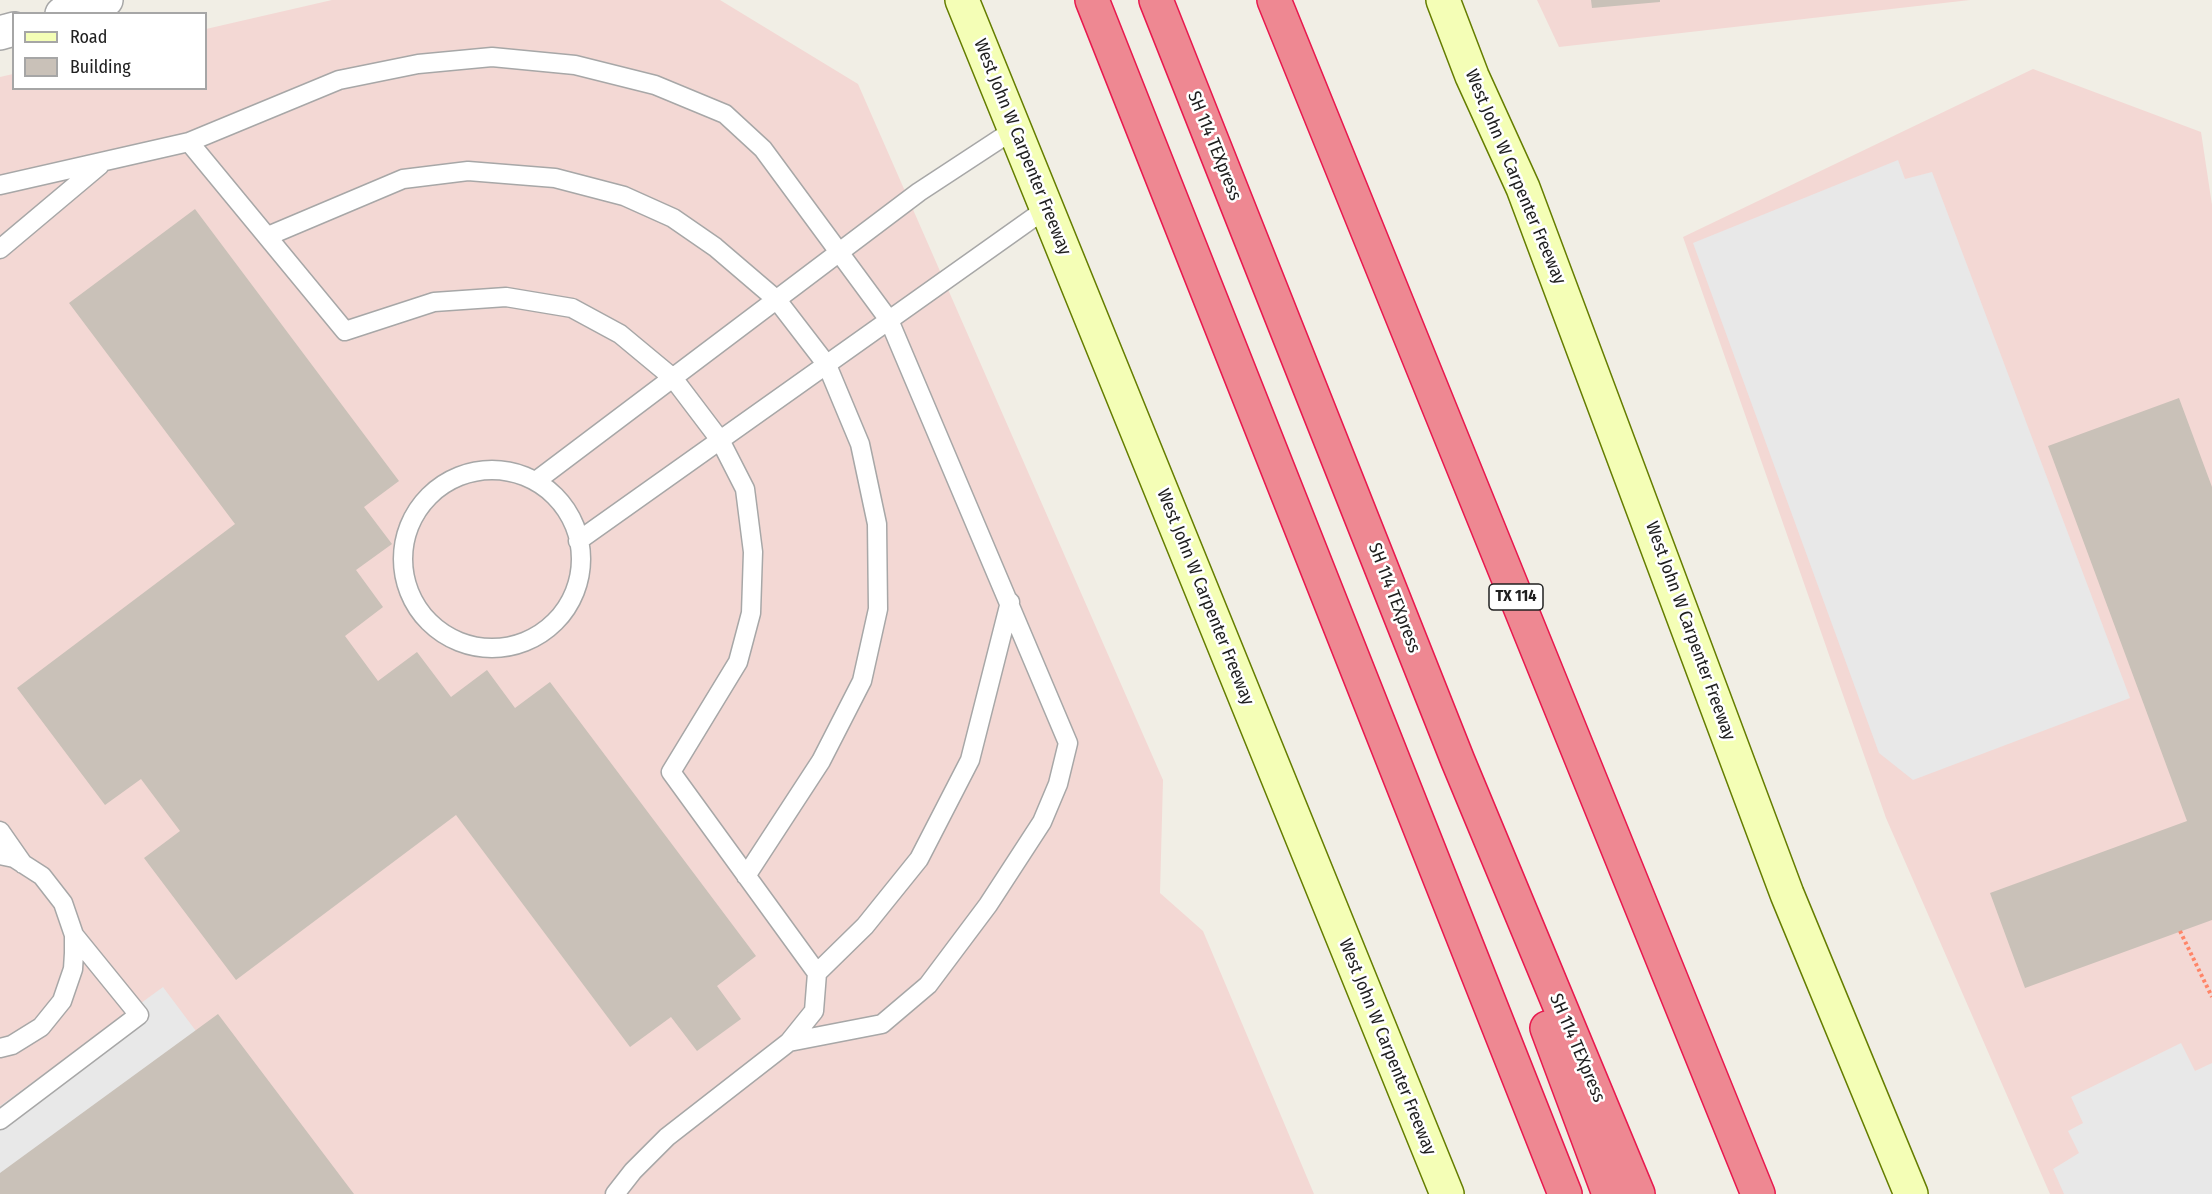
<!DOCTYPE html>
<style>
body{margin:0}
#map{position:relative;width:2212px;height:1194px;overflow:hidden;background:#f1eee5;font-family:"Fira Sans Condensed",sans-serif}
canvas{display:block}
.legend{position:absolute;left:12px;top:12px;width:195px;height:78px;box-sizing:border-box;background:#fff;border:2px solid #a6a6a6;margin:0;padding:8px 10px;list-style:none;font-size:18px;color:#202020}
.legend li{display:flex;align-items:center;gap:12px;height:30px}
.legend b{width:30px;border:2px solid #a6a6a6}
</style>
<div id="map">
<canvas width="2212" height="1194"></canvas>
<ul class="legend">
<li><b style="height:8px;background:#f4feb6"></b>Road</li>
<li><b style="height:16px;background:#c9c1b8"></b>Building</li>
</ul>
</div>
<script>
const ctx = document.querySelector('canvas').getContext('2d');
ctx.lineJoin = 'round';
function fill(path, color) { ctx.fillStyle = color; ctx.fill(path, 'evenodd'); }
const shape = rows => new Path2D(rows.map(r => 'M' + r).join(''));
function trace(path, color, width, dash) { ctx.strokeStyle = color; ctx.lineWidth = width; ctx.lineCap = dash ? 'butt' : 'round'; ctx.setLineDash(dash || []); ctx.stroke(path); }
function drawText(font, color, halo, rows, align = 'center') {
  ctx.font = font + ' "Fira Sans Condensed",sans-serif'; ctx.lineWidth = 5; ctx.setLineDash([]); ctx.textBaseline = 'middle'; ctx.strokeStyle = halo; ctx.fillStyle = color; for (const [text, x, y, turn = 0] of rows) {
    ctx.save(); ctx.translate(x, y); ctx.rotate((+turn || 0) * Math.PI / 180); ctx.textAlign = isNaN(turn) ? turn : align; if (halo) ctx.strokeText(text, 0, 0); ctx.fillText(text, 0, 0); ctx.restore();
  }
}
fill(shape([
 [332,0,720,0,858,84,1163,780,1160,893,1203,931,1314,1194,0,1194,0,77,13,74,14,88,206,88,206,29],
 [1537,0,1970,0,1559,47],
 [2033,69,2201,132,2212,205,2212,1194,2050,1194,1886,818,1683,237]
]), '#f3d8d4');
fill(shape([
 [1898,160,1905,179,1932,172,2130,698,1913,780,1879,753,1693,243],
 [163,987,318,1194,0,1194,0,1106],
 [2181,1043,2195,1071,2212,1063,2212,1194,2064,1194,2053,1169,2079,1153,2068,1131,2083,1123,2071,1097]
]), '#e8e8e8');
fill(shape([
 [1591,0,1660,0,1660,2,1592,8],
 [195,209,399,481,364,507,392,544,356,570,383,607,345,636,378,681,417,652,451,697,487,670,515,708,550,682,756,956,717,986,741,1019,697,1051,671,1017,630,1047,456,815,236,980,144,858,180,831,141,779,105,805,17,688,235,524,69,303],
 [2179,398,2212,487,2212,920,2025,988,1990,893,2187,821,2048,446],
 [218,1014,354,1194,0,1194,0,1173]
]), '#c9c1b8');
const service = shape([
 [189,142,345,331,434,302,506,297,572,308,620,334,673,378,720,440,745,489,753,552,751,613,738,662,671,772,817,973,814,1011,789,1042,667,1137,633,1171,615,1194],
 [0,185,189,142,339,80,418,64,492,57,575,65,655,85,725,114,763,149,889,320,1068,743,1058,784,1042,822,988,905,928,985,882,1024,789,1042],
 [268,236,403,179,468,171,555,178,624,196,673,218,715,247,777,300,827,365,860,444,877,524,878,609,862,681,821,761,746,876],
 [0,249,100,165],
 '403 559a89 89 0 1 1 178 0a89 89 0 1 1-178 0Z',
 [536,481,919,192,1015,129],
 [578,541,1047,208],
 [0,831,23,864],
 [0,855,14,858,42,876,63,903,74,935,74,953,73,969,62,1001,41,1027,12,1045,0,1048],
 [817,973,865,926,919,859,970,760,1010,602],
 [0,1120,139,1015,74,935]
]);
const tertiary = shape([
 [62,14,106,0],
 [0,33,14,29]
]);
const secondary = shape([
 [962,0,1447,1194],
 [1443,0,1472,76,1523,188,1787,894,1911,1194]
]);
const motorway = shape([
 [1092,0,1565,1194],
 [1156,0,1458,761,1638,1194],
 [1274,0,1758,1194],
 [1547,1028,1609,1194]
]);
trace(service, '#a7a7a7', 21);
trace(tertiary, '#a7a7a7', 36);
trace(secondary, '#657d00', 36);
trace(motorway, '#e8194e', 36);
trace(shape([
 [2180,931,2212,997]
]), '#ff8568', 4, [3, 3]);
trace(service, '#fff', 18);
trace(tertiary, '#fff', 33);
trace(secondary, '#f4feb6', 33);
trace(motorway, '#ee8892', 33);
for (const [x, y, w] of [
 [1516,597,54]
]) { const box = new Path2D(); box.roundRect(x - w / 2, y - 13, w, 26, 4.5); ctx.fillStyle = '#fff'; ctx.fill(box); trace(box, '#202020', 1.5); }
drawText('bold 16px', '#202020', null, [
 ["TX 114",1516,597]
]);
drawText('18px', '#202020', '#fff', [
 ["SH 114 TEXpress",1214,146,68],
 ["West John W Carpenter Freeway",1022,147,68],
 ["West John W Carpenter Freeway",1515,177,67],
 ["West John W Carpenter Freeway",1205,597,68],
 ["SH 114 TEXpress",1394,598,69],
 ["West John W Carpenter Freeway",1690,631,70],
 ["West John W Carpenter Freeway",1387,1047,68],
 ["SH 114 TEXpress",1577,1048,67]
]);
</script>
